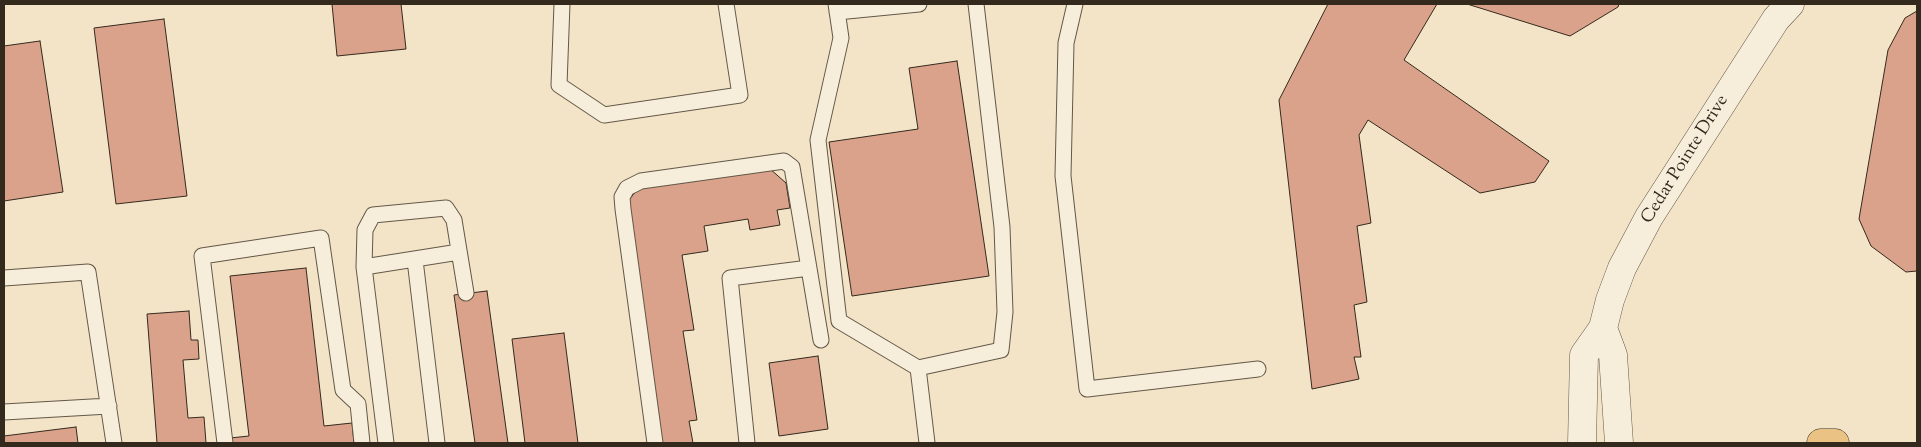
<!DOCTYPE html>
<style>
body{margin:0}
#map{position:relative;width:1921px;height:447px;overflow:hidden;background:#f3e4c7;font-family:"Sorts Mill Goudy",serif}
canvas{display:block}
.frame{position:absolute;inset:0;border:5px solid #33291d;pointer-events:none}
</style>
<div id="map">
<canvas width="1921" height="447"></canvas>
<div class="frame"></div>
</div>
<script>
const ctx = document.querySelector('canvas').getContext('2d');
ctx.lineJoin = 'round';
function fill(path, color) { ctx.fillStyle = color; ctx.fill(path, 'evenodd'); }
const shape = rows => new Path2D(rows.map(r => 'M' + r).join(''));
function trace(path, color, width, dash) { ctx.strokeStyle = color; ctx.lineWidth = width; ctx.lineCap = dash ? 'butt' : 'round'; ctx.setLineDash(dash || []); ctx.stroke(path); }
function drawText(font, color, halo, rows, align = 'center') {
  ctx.font = font + ' "Sorts Mill Goudy",serif'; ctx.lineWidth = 4; ctx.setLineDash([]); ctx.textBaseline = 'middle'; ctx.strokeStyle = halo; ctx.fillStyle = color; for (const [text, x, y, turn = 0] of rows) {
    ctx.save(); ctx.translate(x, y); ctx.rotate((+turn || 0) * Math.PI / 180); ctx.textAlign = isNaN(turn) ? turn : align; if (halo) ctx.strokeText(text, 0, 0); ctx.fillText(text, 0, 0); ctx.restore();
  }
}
const building = shape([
 [332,4,401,4,406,49,337,56,332,4],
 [1328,4,1437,4,1404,60,1549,161,1535,182,1480,193,1368,120,1359,135,1371,223,1357,226,1367,302,1354,305,1361,357,1354,357,1359,379,1312,389,1279,100,1328,4],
 [1467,4,1619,4,1618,7,1570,36,1467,4],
 [1917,11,1917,271,1906,272,1871,246,1859,219,1888,50,1905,18,1917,11],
 [164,19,187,196,116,204,94,28,164,19],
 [40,41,63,192,4,201,4,46,40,41],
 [957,61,989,276,852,296,829,142,918,129,909,68,957,61],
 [769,168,786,183,790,208,777,210,780,225,750,230,748,219,704,226,708,251,682,255,694,330,683,331,697,420,689,421,693,443,662,443,626,204,639,187,769,168],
 [306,268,324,426,352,423,354,443,231,443,230,438,249,436,230,276,306,268],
 [487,291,508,443,475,443,454,295,487,291],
 [189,311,191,340,198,340,199,359,183,360,188,418,204,417,206,443,157,443,147,314,189,311],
 [564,333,578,443,525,443,512,339,564,333],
 [818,356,828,429,779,436,769,363,818,356],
 [76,427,78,443,4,443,4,436,76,427]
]);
fill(building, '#dba28b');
trace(building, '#33291d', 1);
const service = shape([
 [562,4,559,85,604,115,740,95,726,4],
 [836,4,841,38,818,140,839,321,918,368,1001,350,1005,312,1002,227,976,4],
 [1075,4,1066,43,1063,176,1087,389,1258,369],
 [837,12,919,4],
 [415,260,437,443],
 [364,267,459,252],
 [4,278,88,272,114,443],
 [918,368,927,443],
 [4,412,109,406],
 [225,443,202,256,321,238,343,390,358,404,362,443],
 [386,443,364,267,365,230,373,215,446,208,454,220,466,293],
 [655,443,623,209,622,197,627,188,641,181,784,161,792,167,821,340],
 [747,443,730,278,809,268]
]);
const tertiary = shape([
 [1603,328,1613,355,1619,443],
 [1582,443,1584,355,1603,328,1610,300,1622,268,1649,217,1776,19,1790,4]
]);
const primary = shape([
 [1821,443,1835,443]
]);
trace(service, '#635848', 17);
trace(tertiary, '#635848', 29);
trace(primary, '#33291d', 29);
trace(service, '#f7eddb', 15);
trace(tertiary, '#f7eddb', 28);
trace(primary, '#eac284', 28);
drawText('18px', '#33291d', '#f7eddb', [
 ["Cedar Pointe Drive",1686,160,-58]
]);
</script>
